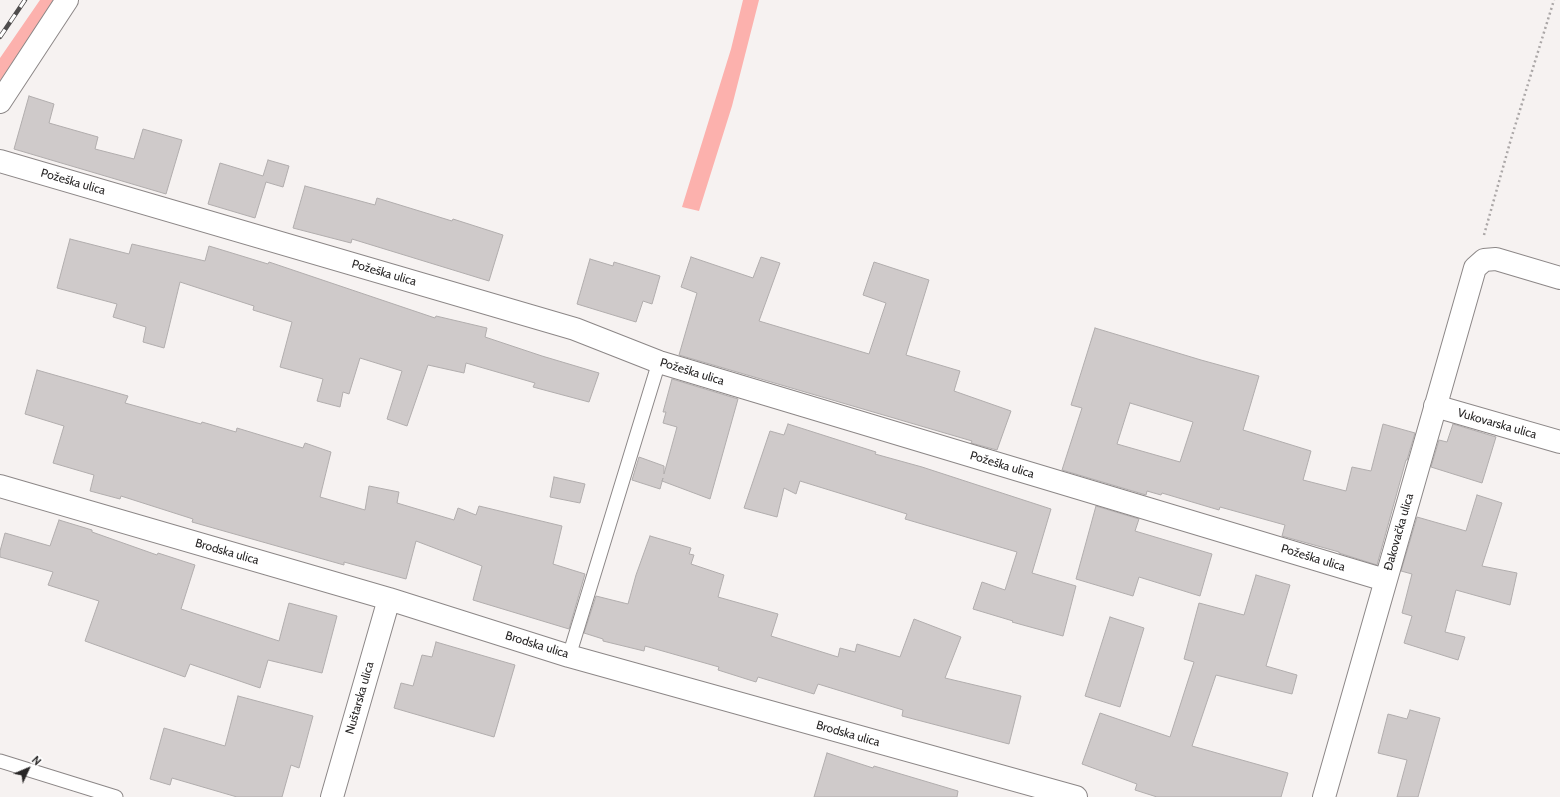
<!DOCTYPE html>
<meta charset="utf-8">
<style>
body{margin:0}
#map{position:relative;width:1560px;height:797px;overflow:hidden;background:#f6f2f1;font-family:Cabin,sans-serif}
canvas{display:block}
.north{position:absolute;left:8px;top:749px;width:40px;height:40px;-webkit-text-stroke:3px #fff;paint-order:stroke;rotate:46deg;font-size:11px;font-weight:700;line-height:16px;text-align:center;color:#282626}
.north::after{content:'';display:block;margin:auto;width:14px;height:18px;background:#282626;clip-path:polygon(50% 0,100% 100%,50% 72%,0 100%)}
</style>
<div id="map">
<canvas width="1560" height="797"></canvas>
<div class="north">N</div>
</div>
<script>
const ctx = document.querySelector('canvas').getContext('2d');
ctx.lineJoin = 'round';
function fill(path, color) { ctx.fillStyle = color; ctx.fill(path, 'evenodd'); }
const shape = rows => new Path2D(rows.map(r => 'M' + r).join(''));
function trace(path, color, width, dash) { ctx.strokeStyle = color; ctx.lineWidth = width; ctx.lineCap = dash ? 'butt' : 'round'; ctx.setLineDash(dash || []); ctx.stroke(path); }
function drawText(font, color, halo, rows, align = 'center') {
  ctx.font = font + ' Cabin,sans-serif'; ctx.lineWidth = 3.5; ctx.setLineDash([]); ctx.textBaseline = 'middle'; ctx.strokeStyle = halo; ctx.fillStyle = color; for (const [text, x, y, turn = 0] of rows) {
    ctx.save(); ctx.translate(x, y); ctx.rotate((+turn || 0) * Math.PI / 180); ctx.textAlign = isNaN(turn) ? turn : align; if (halo) ctx.strokeText(text, 0, 0); ctx.fillText(text, 0, 0); ctx.restore();
  }
}
fill(shape([
 [40,0,54,0,0,81,0,58],
 [743,0,759,0,732,106,699,211,682,207,731,49]
]), '#fcb1ad');
const building = shape([
 [29,96,54,104,49,123,98,137,95,149,134,159,143,129,182,140,166,194,14,149,29,96],
 [268,160,289,166,283,187,266,182,255,218,208,204,220,163,263,176,268,160],
 [305,186,375,205,377,198,452,221,453,219,503,235,489,281,352,239,351,243,293,228,305,186],
 [70,239,129,254,132,244,205,261,209,246,268,264,269,262,435,318,436,316,487,328,485,337,542,356,599,373,589,402,533,387,535,383,466,363,464,373,428,365,407,426,387,419,402,371,360,358,349,394,343,392,340,407,317,401,323,379,280,367,292,322,253,310,254,306,180,282,164,348,143,342,146,327,113,317,117,304,57,288,70,239],
 [691,257,753,278,761,257,780,263,759,321,869,354,886,303,863,295,874,262,929,280,906,355,960,371,954,391,1011,411,997,450,971,443,972,441,679,355,697,293,681,287,691,257],
 [590,259,613,266,614,262,660,276,652,304,643,301,636,322,577,304,590,259],
 [1095,328,1201,360,1259,376,1243,430,1311,451,1303,480,1346,491,1352,467,1371,471,1383,424,1415,433,1407,460,1406,460,1377,565,1339,553,1339,552,1282,536,1285,525,1220,507,1219,510,1162,493,1161,495,1147,491,1146,495,1062,470,1082,408,1071,405,1095,328],
 [1130,403,1193,422,1180,462,1117,444,1130,403],
 [37,370,128,396,125,403,201,424,202,422,236,432,237,428,303,448,305,443,331,452,320,497,365,510,369,486,399,492,397,503,454,520,458,508,476,515,479,506,562,526,553,564,585,574,569,629,473,600,482,566,416,541,406,579,344,562,344,565,192,522,193,519,121,496,120,499,90,491,94,475,53,463,64,426,25,414,37,370],
 [672,379,738,399,710,499,662,481,663,478,660,489,632,480,639,457,664,466,664,474,677,427,663,423,666,412,663,412,672,379],
 [788,424,876,452,875,454,922,467,1051,509,1032,573,1076,586,1063,636,1012,622,1013,621,973,609,982,582,1005,590,1017,552,905,519,907,514,800,481,796,494,784,488,777,517,744,508,770,431,784,435,788,424],
 [1453,424,1496,437,1482,483,1431,467,1439,440,1447,442,1453,424],
 [554,477,585,484,580,503,550,497,554,477],
 [1477,495,1502,503,1482,566,1517,573,1510,605,1456,590,1445,632,1465,637,1458,660,1404,643,1412,616,1402,613,1412,574,1401,571,1417,517,1466,531,1477,495],
 [1096,506,1139,519,1135,531,1212,554,1200,596,1139,577,1133,596,1076,579,1096,506],
 [59,520,92,530,92,532,157,555,158,553,195,565,181,609,279,641,289,603,337,616,322,673,268,660,260,688,190,664,185,677,85,641,99,601,48,585,53,572,0,557,0,551,5,533,50,546,59,520],
 [650,536,691,548,689,554,694,555,691,564,724,575,718,597,778,614,771,636,838,657,840,648,855,652,857,644,900,657,914,619,961,637,945,678,1021,696,1009,744,902,716,903,710,818,684,814,694,758,677,756,682,718,670,719,667,645,646,644,651,603,641,603,639,584,633,596,596,628,604,636,575,650,536],
 [1256,575,1290,585,1266,666,1297,675,1292,694,1216,675,1192,746,1288,773,1281,797,1157,797,1135,790,1137,784,1082,764,1100,713,1170,737,1194,662,1184,659,1199,603,1244,615,1256,575],
 [1110,617,1144,628,1120,707,1085,696,1110,617],
 [436,642,515,665,494,737,394,708,401,683,413,686,422,655,432,657,436,642],
 [238,696,313,716,299,768,291,765,282,797,237,797,172,778,170,785,150,779,164,728,225,746,238,696],
 [1410,710,1440,718,1418,797,1397,797,1407,760,1378,753,1388,714,1407,719,1410,710],
 [827,753,873,768,874,766,958,791,957,797,814,797,827,753]
]);
fill(building, '#cfcaca');
trace(building, '#b1adad', 1);
const service = shape([
 [569,656,659,362],
 [0,761,116,797]
]);
const minor = shape([
 [0,102,67,0],
 [0,161,575,329,659,362,1385,580],
 [1435,406,1560,442],
 [0,486,389,599,569,656,1076,797],
 [332,797,389,599],
 [1324,797,1475,268,1484,260,1496,259,1560,278]
]);
trace(service, '#8c8787', 15);
trace(minor, '#8c8787', 24);
trace(shape([
 [1484,235,1511,139,1554,0]
]), '#aba7a7', 2.5, [2, 3]);
trace(service, '#fff', 13);
trace(minor, '#fff', 22);
const rail = shape([
 [0,37,25,0]
]);
trace(rail, '#4f4d4d', 4.5);
trace(rail, '#fff', 3, [9]);
drawText('12px', '#282626', '#fff', [
 ["Požeška ulica",73,182,16],
 ["Požeška ulica",384,273,16],
 ["Požeška ulica",692,372,17],
 ["Vukovarska ulica",1497,424,16],
 ["Požeška ulica",1002,465,17],
 ["Đakovačka ulica",1399,532,-74],
 ["Brodska ulica",227,552,16],
 ["Požeška ulica",1313,558,17],
 ["Brodska ulica",537,645,17],
 ["Nuštarska ulica",360,698,-74],
 ["Brodska ulica",848,734,16]
]);
</script>
